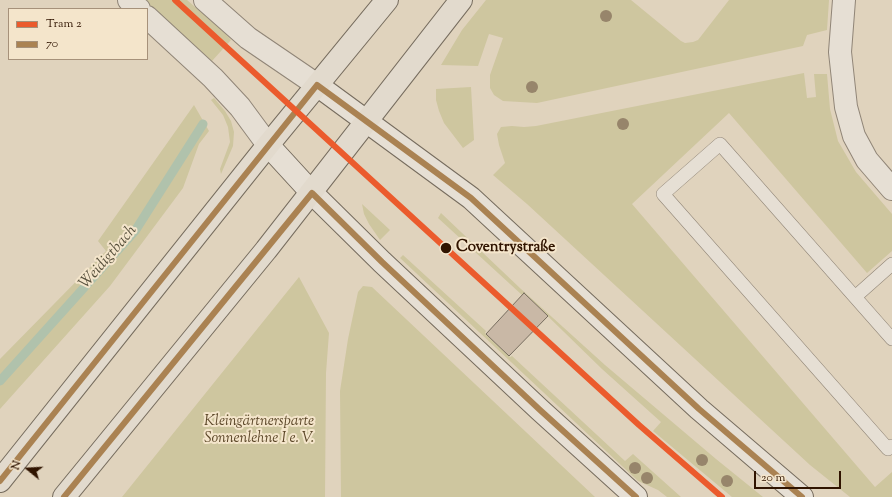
<!DOCTYPE html>
<meta charset="utf-8">
<style>
body{margin:0}
#map{position:relative;width:892px;height:497px;overflow:hidden;background:#e0d3bd;font-family:"Sorts Mill Goudy",serif}
canvas{display:block}
.legend{position:absolute;left:8px;top:8px;width:140px;height:52px;box-sizing:border-box;background:#f4e5cb;border:1px solid #a6917a;margin:0;padding:5px 7px;list-style:none;font-size:12px;color:#301400}
.legend li{display:flex;align-items:center;gap:8px;height:20px}
.legend b{width:20px;border:1px solid #a6917a}
.north{position:absolute;left:8px;top:449px;width:40px;height:40px;-webkit-text-stroke:3px #f4e5cb;paint-order:stroke;rotate:288deg;font-size:11px;font-weight:700;line-height:16px;text-align:center;color:#301400}
.north::after{content:'';display:block;margin:auto;width:14px;height:18px;background:#301400;clip-path:polygon(50% 0,100% 100%,50% 72%,0 100%)}
.scale{position:absolute;left:754px;top:471px;width:87px;height:18px;box-sizing:border-box;border:2px solid #301400;border-top:0;padding-left:5px;font-size:12px;line-height:14px;white-space:nowrap;color:#301400;-webkit-text-stroke:3px #f4e5cb;paint-order:stroke}
</style>
<div id="map">
<canvas width="892" height="497"></canvas>
<ul class="legend">
<li><b style="height:5px;background:#eb5b2d"></b>Tram 2</li>
<li><b style="height:5px;background:#aa8252"></b>70</li>
</ul>
<div class="north">N</div>
<div class="scale">20 m</div>
</div>
<script>
const ctx = document.querySelector('canvas').getContext('2d');
ctx.lineJoin = 'round';
function fill(path, color) { ctx.fillStyle = color; ctx.fill(path, 'evenodd'); }
const shape = rows => new Path2D(rows.map(r => 'M' + r).join(''));
function trace(path, color, width, dash) { ctx.strokeStyle = color; ctx.lineWidth = width; ctx.lineCap = dash ? 'butt' : 'round'; ctx.setLineDash(dash || []); ctx.stroke(path); }
function drawText(font, color, halo, rows, align = 'center') {
  ctx.font = font + ' "Sorts Mill Goudy",serif'; ctx.lineWidth = 4; ctx.setLineDash([]); ctx.textBaseline = 'middle'; ctx.strokeStyle = halo; ctx.fillStyle = color; for (const [text, x, y, turn = 0] of rows) {
    ctx.save(); ctx.translate(x, y); ctx.rotate((+turn || 0) * Math.PI / 180); ctx.textAlign = isNaN(turn) ? turn : align; if (halo) ctx.strokeText(text, 0, 0); ctx.fillText(text, 0, 0); ctx.restore();
  }
}
fill(shape([
 [144,0,187,0,224,32,231,40,212,61],
 [486,0,631,0,681,41,685,43,693,42,698,40,729,0,829,0,827,30,807,35,803,46,537,103,503,101,494,95,490,88,490,75,503,38,489,34,478,66,441,65,462,30],
 [804,73,807,98,816,97,814,74,827,74,830,109,838,141,856,172,892,214,892,251,867,273,729,113,632,204,875,487,892,472,892,497,850,497,810,465,527,204,493,175,505,163,499,145,497,134,501,127,512,126,524,127,536,126],
 [471,87,474,140,463,148,444,123,439,111,436,100,436,89],
 [214,98,225,111,231,121,234,132,233,146,221,174,220,169,230,142,228,127,223,115,211,100],
 [194,105,209,131,199,144,183,188,110,286,0,409,0,359,106,251,98,241],
 [362,204,390,230,380,240,369,224,364,214],
 [441,213,521,289,605,365,716,459,763,497,732,497,653,431,661,422,602,369,524,293,522,295,438,218],
 [403,255,486,331,485,333,510,357,512,356,625,461,633,454,681,497,667,497,658,490,638,481,400,258],
 [299,277,329,333,326,373,325,497,122,497],
 [363,286,372,287,595,497,341,497,340,391,348,339,358,292]
]), '#cec69f');
trace(shape([
 [0,381,135,231,203,124]
]), '#b0c2ac', 9);
const building = shape([
 [524,293,548,316,509,356,486,334,524,293]
]);
fill(building, '#c9b8a6');
trace(building, '#766c5e', 1);
const service = shape([
 [855,297,892,264],
 [892,339,720,144,663,194,888,449,892,446]
]);
const minor = shape([
 [129,0,139,9],
 [205,0,248,38,317,85],
 [844,0,840,52,846,107,854,136,867,160,892,189],
 [147,17,213,78,240,107,268,145]
]);
const secondary = shape([
 [317,85,471,198,699,409,802,497],
 [268,145,312,193,382,262,540,410,636,497]
]);
const primary = shape([
 [0,481,268,145,387,0],
 [64,497,266,250,461,0]
]);
trace(service, '#908577', 14);
trace(minor, '#908577', 24);
trace(secondary, '#766c5e', 24);
trace(primary, '#766c5e', 24);
trace(service, '#e6dfd4', 13);
trace(minor, '#e6dfd4', 22);
trace(secondary, '#e6dfd4', 22);
trace(primary, '#e2dacd', 22);
trace(shape([
 [0,481,317,85,471,198,699,409,802,497],
 [64,497,312,193,382,262,540,410,636,497]
]), '#aa8252', 6);
trace(shape([
 [175,0,639,425,722,497]
]), '#eb5b2d', 6);
ctx.fillStyle = '#97856b';
for (const [x, y] of [
 [606,16],
 [532,87],
 [623,124],
 [702,460],
 [635,468],
 [647,478],
 [727,481]
]) { ctx.beginPath(); ctx.arc(x, y, 6, 0, 2 * Math.PI); ctx.fill(); }
for (const [x, y, r, color] of [
 [446,248,6,"#301400"]
]) { const dot = new Path2D(); dot.arc(x, y, r, 0, 2 * Math.PI); ctx.fillStyle = color; ctx.fill(dot); trace(dot, '#f4e5cb', 1.5); }
drawText('bold 15px', '#301400', '#f4e5cb', [
 ["Coventrystraße",456,248]
], 'left');
drawText('italic 15px', '#5b4628', '#f4e5cb', [
 ["Kleingärtnersparte",259,422],
 ["Sonnenlehne I e. V.",259,439]
]);
drawText('italic 16px', '#554e3a', '#f4e5cb', [
 ["Weidigtbach",109,258,-49]
]);
</script>
